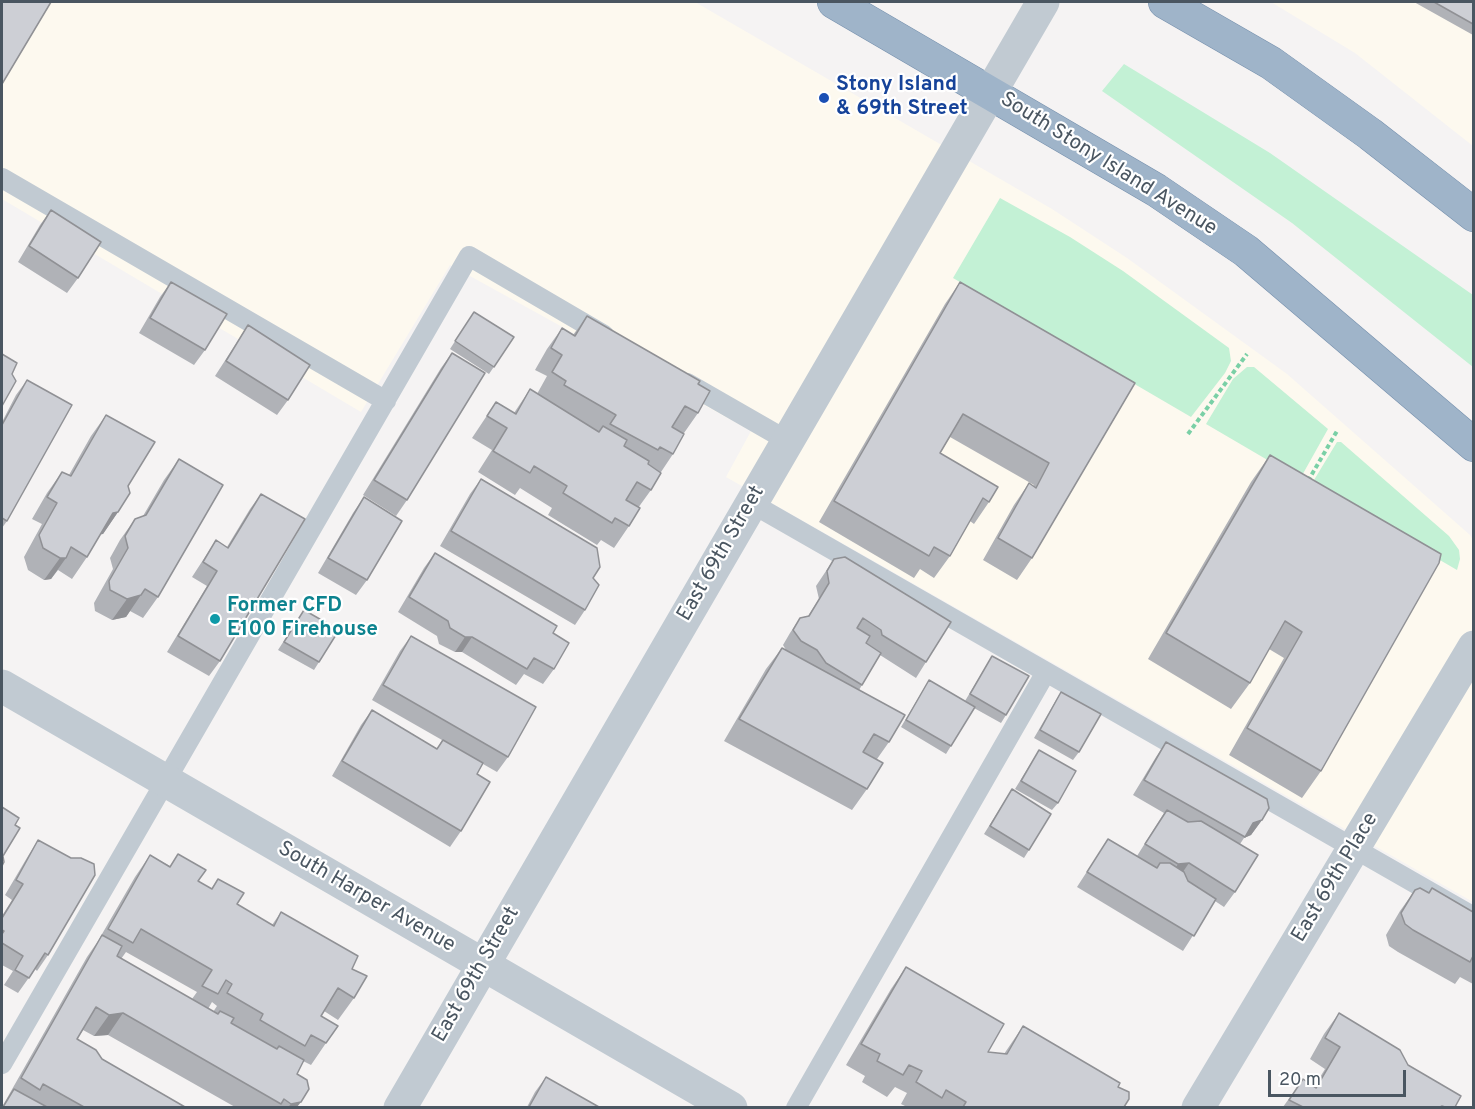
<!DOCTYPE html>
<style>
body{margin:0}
#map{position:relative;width:1475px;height:1109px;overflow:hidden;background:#f5f3f3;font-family:Overpass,sans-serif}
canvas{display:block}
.frame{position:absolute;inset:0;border:3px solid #4a5661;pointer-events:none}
.scale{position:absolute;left:1268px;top:1070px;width:138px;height:27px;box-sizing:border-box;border:3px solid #4a5661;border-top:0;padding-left:8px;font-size:18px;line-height:21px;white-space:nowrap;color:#4a5661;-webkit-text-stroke:4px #fff;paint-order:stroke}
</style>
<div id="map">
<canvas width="1475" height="1109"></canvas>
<div class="frame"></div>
<div class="scale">20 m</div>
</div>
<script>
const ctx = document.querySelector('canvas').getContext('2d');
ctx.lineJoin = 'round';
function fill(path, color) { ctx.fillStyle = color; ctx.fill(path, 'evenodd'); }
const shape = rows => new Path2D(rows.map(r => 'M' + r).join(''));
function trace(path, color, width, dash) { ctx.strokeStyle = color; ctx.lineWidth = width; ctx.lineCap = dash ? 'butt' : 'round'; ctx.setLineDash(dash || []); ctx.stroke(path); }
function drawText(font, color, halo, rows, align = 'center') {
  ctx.font = font + ' Overpass,sans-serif'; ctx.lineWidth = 4.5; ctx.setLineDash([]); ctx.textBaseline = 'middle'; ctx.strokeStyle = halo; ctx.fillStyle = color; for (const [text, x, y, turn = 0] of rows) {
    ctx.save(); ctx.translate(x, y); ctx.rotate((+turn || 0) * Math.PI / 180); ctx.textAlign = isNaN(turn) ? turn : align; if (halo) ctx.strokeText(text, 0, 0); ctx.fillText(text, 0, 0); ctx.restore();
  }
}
fill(shape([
 [2,2,695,2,1052,209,1127,258,1287,374,1470,535,1474,542,1473,902,726,477,751,431,450,265,361,412,2,199],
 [1271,2,1473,2,1473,146,1355,53]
]), '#fdf9ef');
fill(shape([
 [1124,64,1270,153,1473,295,1473,367,1292,223,1102,91],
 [1000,198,1070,237,1123,271,1229,348,1231,361,1225,373,1191,417,953,278],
 [1247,367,1254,367,1328,429,1300,479,1206,424,1233,379],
 [1337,442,1341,442,1449,536,1459,550,1460,559,1457,570,1311,485]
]), '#c3f1d5');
const trunk = shape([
 [834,2,1156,190,1246,251,1474,445],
 [1165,2,1271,63,1370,134,1474,215]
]);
trace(trunk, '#7690ad', 34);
trace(shape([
 [1188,434,1247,354],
 [1308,481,1337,431]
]), '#7ad0a6', 4, [4.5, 3]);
trace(shape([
 [2,178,386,401],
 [687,383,788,441],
 [751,503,1474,917],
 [2,1064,469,256,604,335],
 [796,1108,1046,672]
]), '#c1cad2', 20);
trace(shape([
 [2,686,731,1108],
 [400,1108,1043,2],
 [1198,1108,1474,647]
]), '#c1cad2', 33);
trace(trunk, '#9fb4c9', 33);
fill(shape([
 [1414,2,1473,2,1473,35],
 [51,210,78,278,67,293,18,262,40,225],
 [171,282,205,350,194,365,139,333,160,297],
 [960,282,1135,383,1032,558,1017,580,983,560,1014,505,1029,483,1033,486,1034,485,950,437,940,453,989,502,974,524,970,521,950,556,934,578,920,569,914,578,819,522,945,304],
 [474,312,514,337,489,374,450,349],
 [587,316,698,384,698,413,684,433,673,454,661,472,651,490,638,508,629,526,614,548,601,540,597,545,548,515,552,508,520,488,515,495,478,472,492,450,472,438,496,402,514,413,530,389,537,394,547,376,535,370,547,349,562,328,573,335],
 [248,325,288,400,277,415,215,376],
 [452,353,407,500,396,516,363,495,441,368],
 [27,380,7,521,2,528,2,422,16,395],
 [106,415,128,486,118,512,103,534,100,534,87,557,72,579,58,570,51,579,44,580,28,570,24,557,42,524,32,519,47,493,62,472,69,475,91,436],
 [1270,455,1441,554,1321,771,1302,798,1229,755,1284,658,1269,649,1250,683,1231,709,1148,659,1251,482],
 [179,459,158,597,143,618,130,611,126,617,112,620,95,611,94,603,113,569,110,558,120,540,135,519,143,516,164,480],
 [481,479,593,578,585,610,575,625,440,546,470,494],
 [261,494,220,661,209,676,167,652,207,586,192,577,216,540,227,547,250,509],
 [364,497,367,580,356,595,318,573,353,513],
 [435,553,553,633,554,669,543,684,524,674,516,685,462,652,455,652,439,644,437,636,398,612,424,568],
 [834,559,926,662,916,678,880,655,859,690,889,742,877,759,867,789,852,810,724,741,766,669,782,648,786,650,783,645,790,633,800,618,808,616,819,599,816,586],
 [304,610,319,662,314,670,278,650],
 [411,636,508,757,497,772,483,764,477,774,461,831,450,847,332,776,361,725,372,710,437,749,442,740,372,700,400,651],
 [992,656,1006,715,1001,723,974,708,946,754,901,727,929,680,965,701],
 [1061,692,1079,752,1073,760,1034,738,1056,700],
 [1166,742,1262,820,1251,835,1244,838,1240,844,1235,892,1224,907,1215,901,1183,951,1077,887,1108,839,1137,856,1164,813,1133,795,1156,757],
 [1039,750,1058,803,1052,810,1015,789],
 [1012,789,1029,850,1024,858,984,834],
 [38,840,48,955,37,971,35,969,18,993,4,985,13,971,2,965,2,916,12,900,5,895,28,856],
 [178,854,198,881,211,889,218,879,237,904,272,925,281,912,352,969,354,998,338,1020,324,1011,321,1016,326,1043,311,1065,303,1061,297,1074,297,1107,235,1107,108,1035,94,1036,83,1030,77,1039,102,1059,185,1107,2,1107,87,957,98,941,135,877,150,855,170,866],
 [126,952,197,992,192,999,121,959],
 [212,1002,217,1006,213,1012,208,1009],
 [1415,890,1429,893,1473,912,1473,984,1460,977,1455,984,1398,952,1389,946,1386,935,1400,911],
 [906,967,988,1052,1004,1054,1023,1026,1118,1087,1124,1107,907,1107,901,1104,907,1093,895,1087,887,1097,862,1082,865,1076,846,1065,891,989],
 [1339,1013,1408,1065,1455,1107,1283,1107,1303,1079,1314,1087,1325,1069,1310,1059,1324,1034],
 [546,1077,599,1107,527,1107,535,1092]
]), '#b0b2b7');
fill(shape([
 [118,512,103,534,97,535,113,513],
 [60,558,66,558,51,579,44,580],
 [145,589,126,617,112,620,127,599],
 [465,637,472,637,462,652,455,652],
 [1262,820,1251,835,1244,838,1253,823],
 [1189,863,1178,879,1168,880,1178,864],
 [123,1013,108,1035,94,1036,109,1015],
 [301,1102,297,1107,288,1107,291,1104]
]), '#909195');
const building = shape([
 [2,2,51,2,2,84,2,2],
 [1434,2,1473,2,1473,24,1434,2],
 [51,210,101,242,78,278,29,246,51,210],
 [171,282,227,314,205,350,150,318,171,282],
 [960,282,1135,383,1032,558,998,538,1029,483,1036,488,1049,463,963,414,940,453,998,487,989,502,983,498,950,556,934,547,929,556,834,501,960,282],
 [474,312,514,337,494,367,455,341,474,312],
 [587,316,700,381,698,384,710,391,698,413,685,406,672,427,684,434,673,454,660,447,658,450,610,424,616,415,564,385,566,381,552,372,562,355,551,348,562,328,575,336,587,316],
 [248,325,310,365,288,400,226,361,248,325],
 [452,353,485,373,407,500,374,480,452,353],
 [2,354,17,363,12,374,16,381,2,406,2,354],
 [27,380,72,405,7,521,2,518,2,425,27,380],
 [530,389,599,432,603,426,627,440,624,446,649,461,648,464,661,473,651,490,637,482,626,500,640,508,629,526,615,518,612,523,563,493,567,486,534,466,530,473,493,451,507,428,487,416,496,402,516,414,530,389],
 [106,415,155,442,128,486,130,493,118,512,113,513,87,557,71,547,66,558,60,558,43,548,39,535,57,503,47,497,62,472,71,476,106,415],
 [1270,455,1441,554,1439,563,1321,771,1247,728,1302,632,1285,621,1250,683,1166,633,1270,455],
 [179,459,223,485,158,597,145,589,141,595,127,599,110,590,109,581,128,548,125,536,135,519,146,515,179,459],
 [481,479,597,548,600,567,593,578,599,585,585,610,451,531,481,479],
 [261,494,305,519,220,661,178,636,217,571,203,562,216,540,228,548,261,494],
 [364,497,402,521,367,580,328,558,364,497],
 [435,553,557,626,553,633,569,643,554,669,534,658,527,669,472,637,465,637,450,628,448,621,409,597,435,553],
 [845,557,951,622,926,662,882,635,881,630,863,618,857,628,870,636,866,643,881,653,862,685,826,663,817,650,801,641,793,630,800,618,809,616,829,583,827,571,834,559,845,557],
 [304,610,339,630,319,662,284,642,304,610],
 [411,636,536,707,508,757,383,685,411,636],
 [782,648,905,715,889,742,874,734,863,752,883,763,867,789,739,719,782,648],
 [992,656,1029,676,1006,715,970,694,992,656],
 [929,680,975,707,951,746,906,720,929,680],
 [1061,692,1101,714,1079,752,1040,730,1061,692],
 [372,710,437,749,443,740,483,763,477,774,490,782,461,831,342,761,372,710],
 [1166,742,1267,799,1269,808,1262,820,1253,823,1245,837,1144,780,1166,742],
 [1039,750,1076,771,1058,803,1021,781,1039,750],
 [1012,789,1051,814,1029,850,990,826,1012,789],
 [2,807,19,818,15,825,20,828,3,856,4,862,2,866,2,807],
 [1167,810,1188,822,1201,821,1258,855,1235,892,1189,863,1178,864,1145,844,1167,810],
 [1108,839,1157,868,1160,863,1170,863,1184,872,1188,881,1216,899,1194,936,1087,872,1108,839],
 [38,840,71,858,81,858,94,864,95,875,48,955,45,953,29,978,15,970,23,956,2,943,2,934,4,931,2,930,2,918,23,884,16,880,38,840],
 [178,854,206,870,198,881,212,889,218,879,244,893,237,904,274,926,281,912,358,956,352,969,367,976,354,998,338,988,321,1016,338,1026,326,1043,311,1035,305,1046,260,1020,263,1014,227,993,232,984,226,980,218,994,202,986,212,970,141,929,133,943,108,929,150,855,170,867,178,854],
 [1420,888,1429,893,1432,888,1473,912,1473,956,1470,962,1413,930,1405,924,1401,913,1415,890,1420,888],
 [102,935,122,946,117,956,218,1014,220,1011,234,1018,231,1023,277,1049,279,1046,304,1060,297,1074,307,1080,309,1089,301,1102,291,1104,284,1099,281,1104,123,1013,109,1015,96,1007,77,1039,96,1050,102,1059,185,1107,84,1107,43,1084,40,1090,21,1078,102,935],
 [906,967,1004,1024,988,1052,1007,1054,1023,1026,1120,1083,1118,1087,1129,1092,1129,1099,1124,1107,963,1107,966,1102,946,1090,942,1098,916,1082,922,1071,909,1065,903,1075,877,1061,880,1054,861,1044,906,967],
 [1339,1013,1400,1050,1408,1065,1461,1096,1455,1107,1445,1107,1442,1106,1440,1107,1303,1107,1289,1100,1303,1079,1316,1088,1340,1047,1325,1038,1339,1013],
 [546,1077,599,1107,529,1107,546,1077],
 [14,1089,47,1107,3,1107,14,1089]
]);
fill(building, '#cdcfd5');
trace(building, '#909195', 1.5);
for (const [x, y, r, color] of [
 [824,98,6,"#1a4fb4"],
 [215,619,6,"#0f9aa8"]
]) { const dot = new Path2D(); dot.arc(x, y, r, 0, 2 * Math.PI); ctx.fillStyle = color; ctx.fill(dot); trace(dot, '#fff', 2); }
drawText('bold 21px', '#164399', '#fff', [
 ["Stony Island",836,86],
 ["& 69th Street",836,110]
], 'left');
drawText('21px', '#4a5661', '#fff', [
 ["South Stony Island Avenue",1108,165,32],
 ["East 69th Street",722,554,-60],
 ["East 69th Place",1336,878,-59],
 ["South Harper Avenue",366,898,30],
 ["East 69th Street",477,975,-60]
]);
drawText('bold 21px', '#0d838f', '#fff', [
 ["Former CFD",227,607],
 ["E100 Firehouse",227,631]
], 'left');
</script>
